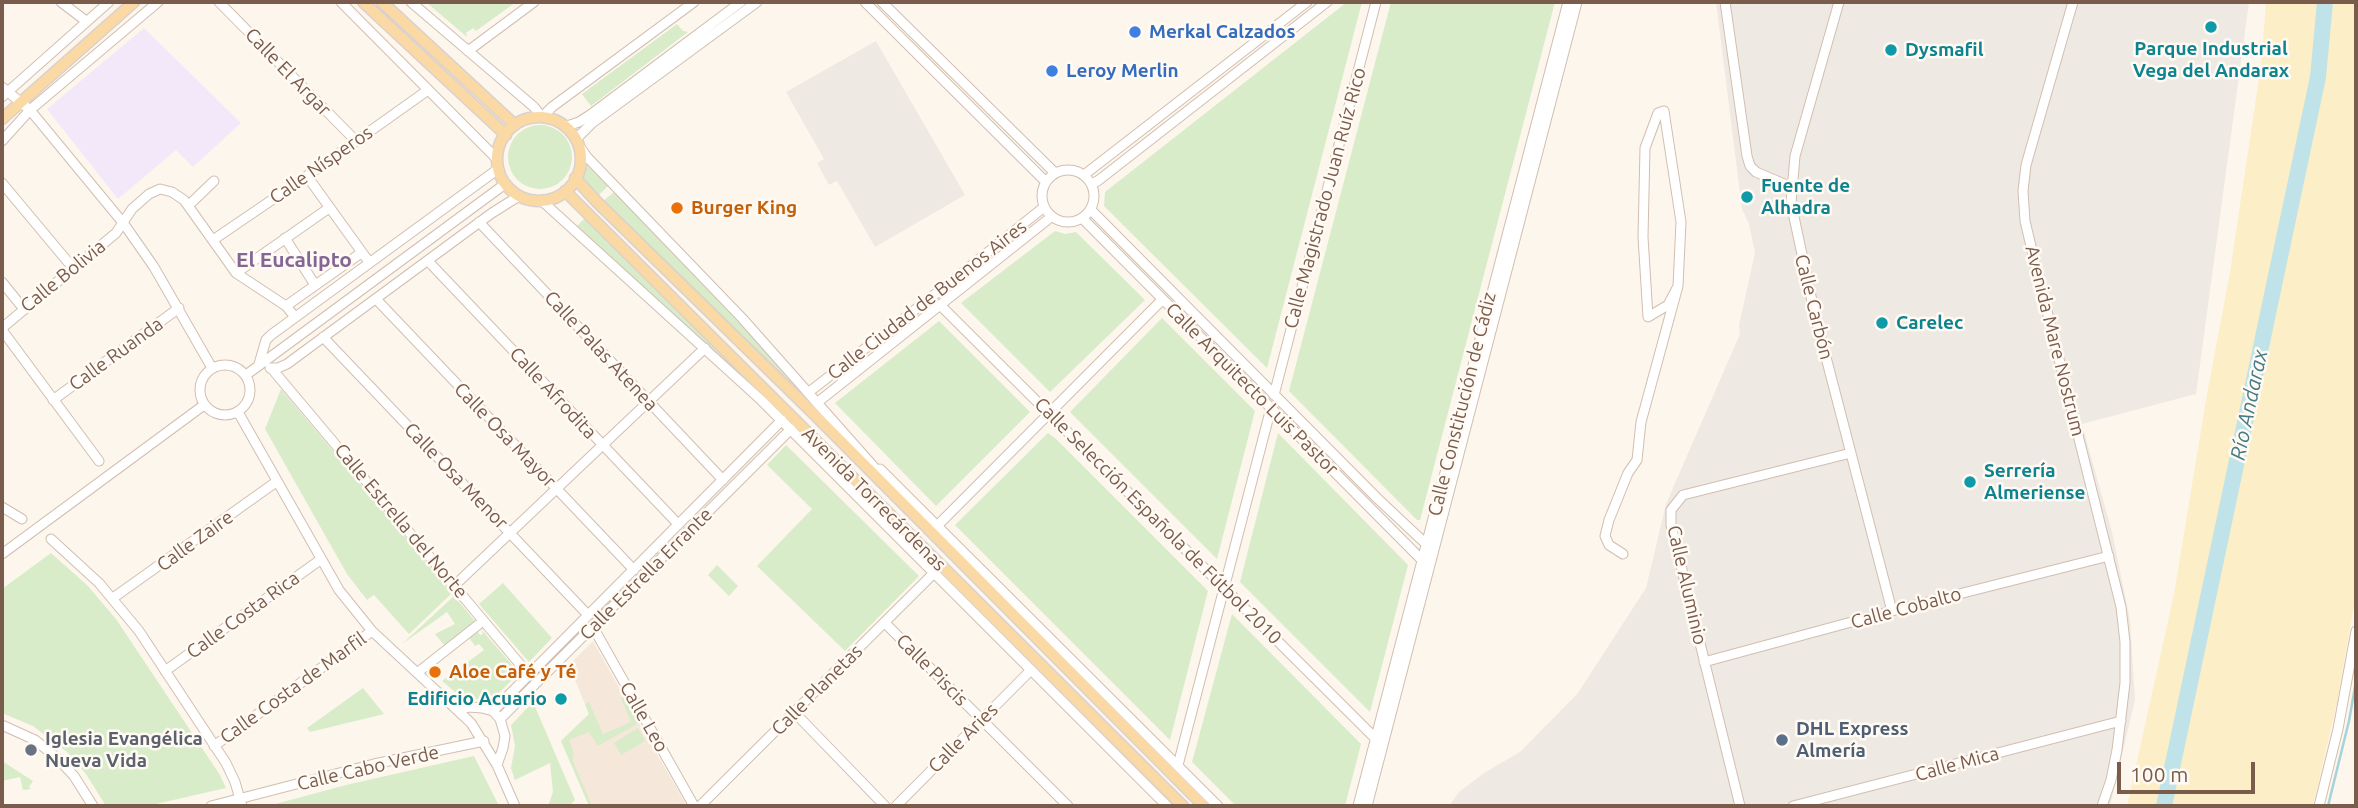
<!DOCTYPE html>
<meta charset="utf-8">
<style>
body{margin:0}
#map{position:relative;width:2358px;height:808px;overflow:hidden;background:#fdf6ec;font-family:Ubuntu,sans-serif}
canvas{display:block}
.frame{position:absolute;inset:0;border:4px solid #7a5c4d;pointer-events:none}
.scale{position:absolute;left:2117px;top:762px;width:138px;height:32px;box-sizing:border-box;border:4px solid #7a5c4d;border-top:0;padding-left:9px;font-size:21px;line-height:24px;white-space:nowrap;color:#7a5c4d;-webkit-text-stroke:5px #fffaf3;paint-order:stroke}
</style>
<div id="map">
<canvas width="2358" height="808"></canvas>
<div class="frame"></div>
<div class="scale">100 m</div>
</div>
<script>
const ctx = document.querySelector('canvas').getContext('2d');
ctx.lineJoin = 'round';
function fill(path, color) { ctx.fillStyle = color; ctx.fill(path, 'evenodd'); }
const shape = rows => new Path2D(rows.map(r => 'M' + r).join(''));
function trace(path, color, width, dash) { ctx.strokeStyle = color; ctx.lineWidth = width; ctx.lineCap = dash ? 'butt' : 'round'; ctx.setLineDash(dash || []); ctx.stroke(path); }
function drawText(font, color, halo, rows, align = 'center') {
  ctx.font = font + ' Ubuntu,sans-serif'; ctx.lineWidth = 5; ctx.setLineDash([]); ctx.textBaseline = 'middle'; ctx.strokeStyle = halo; ctx.fillStyle = color; for (const [text, x, y, turn = 0] of rows) {
    ctx.save(); ctx.translate(x, y); ctx.rotate((+turn || 0) * Math.PI / 180); ctx.textAlign = isNaN(turn) ? turn : align; if (halo) ctx.strokeText(text, 0, 0); ctx.fillText(text, 0, 0); ctx.restore();
  }
}
fill(shape([
 [593,641,639,723,687,806,589,806,561,741,589,714,569,665]
]), '#f5e8da');
fill(shape([
 [1716,2,2249,2,2196,394,2082,424,2112,532,2130,620,2135,700,2110,806,1449,806,1459,792,1484,773,1520,752,1578,693,1646,588,1666,504,1740,334,1739,325,1755,253,1749,224,1742,209],
 [876,41,965,195,875,247,837,181,829,185,817,163,824,159,786,92]
]), '#efe9e4');
fill(shape([
 [144,28,241,123,193,167,176,150,118,199,47,109]
]), '#f3e8fa');
fill(shape([
 [426,2,516,2,476,31,473,28,466,33,467,37],
 [1347,2,1362,2,1267,368,1104,206,1105,192],
 [1391,2,1555,2,1420,520,1417,520,1289,391],
 [677,24,683,31,688,32,591,106,582,94],
 '508 157a32 32 0 1 1 64 0a32 32 0 1 1-64 0Z',
 [587,165,608,186,598,196,583,180],
 [614,192,766,351,835,428,603,201],
 [585,218,765,396,1175,806,764,397,577,226],
 [1055,231,1065,234,1076,232,1145,300,1050,392,961,303],
 [1162,318,1255,411,1217,559,1070,412],
 [939,321,1030,412,936,506,835,403],
 [281,389,452,593,409,634,374,595,367,600,347,574,265,429],
 [1048,433,1055,438,1208,591,1170,740,955,525],
 [1278,433,1408,565,1370,712,1240,582],
 [786,445,919,576,845,651,757,566,812,509,767,465],
 [51,553,87,585,116,619,220,775,226,788,147,806,106,806,86,774,67,752,33,726,2,713,2,589],
 [717,565,738,586,729,596,708,575],
 [503,583,552,638,529,662,479,604],
 [454,596,475,621,444,645,435,634,455,624,447,612,402,644],
 [1232,614,1361,744,1345,806,1236,806,1192,762],
 [481,629,519,673,491,701,461,697,442,681,484,650,479,644,475,646,469,638,478,632,480,635,483,634],
 [363,688,384,714,310,732,307,728],
 [624,697,639,723,598,746,589,732,569,740,573,750,573,761,592,806,589,806,561,741,589,714,585,704,589,702,603,734,631,722,621,698],
 [533,702,575,800,569,806,548,806,553,792,550,763,515,780,511,768,515,746,511,725],
 [638,728,645,741,621,755,614,743],
 [474,756,499,806,268,806,346,785],
 [2,761,33,781,29,787,31,789,23,790,20,777,2,781]
]), '#d8ecc9');
fill(shape([
 [2266,2,2356,2,2356,593,2337,703,2313,806,2127,806,2174,594,2207,394,2230,272,2261,65]
]), '#fcefc7');
trace(shape([
 [2328,806,2349,721,2356,681]
]), '#a5d3da', 2.5);
trace(shape([
 [2164,806,2318,77,2325,2]
]), '#bfe3e8', 16);
const minor = shape([
 [61,2,86,21],
 [219,2,354,139,358,140],
 [341,2,497,159],
 [411,2,534,107,538,112,538,117],
 [865,2,1046,182],
 [882,2,1055,173],
 [1725,2,1747,156,1750,166,1756,172,1791,187],
 [1839,2,1795,156,1791,203,1815,315,1892,611],
 [2073,2,2026,165,2023,191,2025,221,2035,263,2121,607,2125,642,2125,683,2117,750,2111,780,2102,806],
 [468,51,534,2],
 [2,87,30,110,124,224,154,267,212,368],
 [2,97,109,2],
 [543,116,552,107,694,2],
 [567,126,579,122,590,115,741,2],
 [577,138,592,123,757,2],
 [2,141,30,110,158,2],
 [579,146,587,157,742,318,881,475],
 '1042 196a26 26 0 1 1 52 0a26 26 0 1 1-52 0Z',
 [1084,175,1307,2],
 [307,176,369,262],
 [2,183,73,268],
 [1092,184,1099,180,1327,2],
 [542,201,761,400,1167,806],
 [189,205,214,181],
 [1091,210,1377,498,1426,544],
 [1083,219,1421,559],
 [479,222,723,480],
 [285,238,315,285],
 [213,240,307,176,428,90],
 [428,261,678,524],
 [236,273,329,208],
 [2,282,23,308],
 [376,299,634,570],
 [940,305,1375,738],
 [286,306,361,253],
 [2,328,116,233,132,209,149,194,160,189,172,192,184,200,236,273,286,306,295,317],
 [2,330,99,461],
 [323,337,588,615],
 [259,364,266,340,271,335,498,169],
 '200 390a25 25 0 1 1 50 0a25 25 0 1 1-50 0Z',
 [270,368,278,368,287,364,492,213,519,196],
 [272,369,529,675],
 [246,375,505,184],
 [809,392,952,281,1044,207],
 [1274,395,1376,2],
 [53,400,179,308],
 [818,402,1051,217],
 [238,412,339,590,372,631,471,723,497,765,515,806],
 [880,469,1218,806],
 [2,507,22,519],
 [938,525,1162,300],
 [51,539,99,583,139,631,226,763,235,782,242,806],
 [2,554,204,405],
 [1623,554,1609,545,1605,536,1609,520,1628,473,1637,460,1641,422,1678,286,1681,222,1664,111,1658,113,1645,148,1643,237,1648,317,1668,305,1678,286],
 [455,585,705,348],
 [113,598,276,482],
 [885,623,1068,806],
 [593,627,694,806],
 [1704,662,1892,611,2109,556],
 [165,671,320,560],
 [417,673,478,625],
 [459,710,469,707,482,708,493,711,500,719,505,736,503,748,497,765],
 [493,711,782,420],
 [795,713,885,806],
 [500,719,791,429],
 [2,725,35,740,57,758,74,776,93,806],
 [214,746,372,631],
 [1178,765,1271,408],
 [211,806,374,764,484,741],
 [700,806,934,573],
 [896,806,1031,670],
 [1358,806,1568,2],
 [1367,806,1577,2],
 [1740,806,1671,525,1671,510,1683,495,1851,453],
 [1793,806,2121,721],
 [2319,806,2338,729,2356,631]
]);
const major = shape([
 [363,2,506,135],
 [382,2,515,125],
 '497 159a42 42 0 1 1 84 0a42 42 0 1 1-84 0Z',
 [2,119,134,2],
 [575,178,597,202,812,412,1204,806],
 [565,191,1183,806]
]);
trace(minor, '#d1beb0', 11);
trace(major, '#dad1cd', 13);
trace(minor, '#fff', 9);
trace(major, '#fbd9a5', 10);
for (const [x, y, r, color] of [
 [2211,27,7,"#0f9aa8"],
 [1135,32,7,"#3f7fe0"],
 [1891,50,7,"#0f9aa8"],
 [1052,71,7,"#3f7fe0"],
 [1747,197,7,"#0f9aa8"],
 [677,208,7,"#e8710a"],
 [1882,323,7,"#0f9aa8"],
 [1970,482,7,"#0f9aa8"],
 [435,672,7,"#e8710a"],
 [561,699,7,"#0f9aa8"],
 [1782,740,7,"#5c6f8a"],
 [31,750,7,"#6b7280"]
]) { const dot = new Path2D(); dot.arc(x, y, r, 0, 2 * Math.PI); ctx.fillStyle = color; ctx.fill(dot); trace(dot, '#fffaf3', 2.5); }
drawText('bold 19px', '#366cbe', '#fffaf3', [
 ["Merkal Calzados",1149,32],
 ["Leroy Merlin",1066,71]
], 'left');
drawText('bold 19px', '#0d838f', '#fffaf3', [
 ["Parque Industrial",2211,49,"center"],
 ["Vega del Andarax",2211,71,"center"],
 ["Dysmafil",1905,50],
 ["Fuente de",1761,186],
 ["Alhadra",1761,208],
 ["Carelec",1896,323],
 ["Serrería",1984,471],
 ["Almeriense",1984,493],
 ["Edificio Acuario",547,699,"right"]
], 'left');
drawText('19px', '#7a5c4d', '#fffaf3', [
 ["Calle El Argar",288,72,46],
 ["Calle Nísperos",321,165,-35],
 ["Calle Magistrado Juan Ruíz Rico",1325,198,-75],
 ["Calle Bolivia",63,276,-39],
 ["Calle Ciudad de Buenos Aires",927,300,-38],
 ["Calle Carbón",1814,307,76],
 ["Avenida Mare Nostrum",2055,341,76],
 ["Calle Palas Atenea",601,351,47],
 ["Calle Ruanda",116,354,-36],
 ["Calle Arquitecto Luis Pastor",1252,389,45],
 ["Calle Afrodita",553,393,47],
 ["Calle Constitución de Cádiz",1462,404,-76],
 ["Calle Osa Mayor",505,435,46],
 ["Calle Osa Menor",456,476,46],
 ["Avenida Torrecárdenas",874,499,45],
 ["Calle Estrella del Norte",401,521,50],
 ["Calle Selección Española de Fútbol 2010",1158,521,45],
 ["Calle Zaire",195,541,-36],
 ["Calle Estrella Errante",646,574,-45],
 ["Calle Aluminio",1687,585,77],
 ["Calle Cobalto",1906,608,-15],
 ["Calle Costa Rica",243,615,-36],
 ["Calle Piscis",932,670,45],
 ["Calle Costa de Marfil",293,688,-36],
 ["Calle Planetas",817,690,-45],
 ["Calle Leo",644,717,60],
 ["Calle Aries",963,738,-45],
 ["Calle Mica",1957,764,-15],
 ["Calle Cabo Verde",368,768,-13]
]);
drawText('bold 19px', '#c56008', '#fffaf3', [
 ["Burger King",691,208],
 ["Aloe Café y Té",449,672]
], 'left');
drawText('bold 19px', '#4e5e75', '#fffaf3', [
 ["DHL Express",1796,729],
 ["Almería",1796,751]
], 'left');
drawText('bold 19px', '#5b616d', '#fffaf3', [
 ["Iglesia Evangélica",45,739],
 ["Nueva Vida",45,761]
], 'left');
drawText('bold 21px', '#846695', '#fffaf3', [
 ["El Eucalipto",294,260]
]);
drawText('italic 21px', '#437c86', '#fffaf3', [
 ["Río Andarax",2249,405,-78]
]);
</script>
